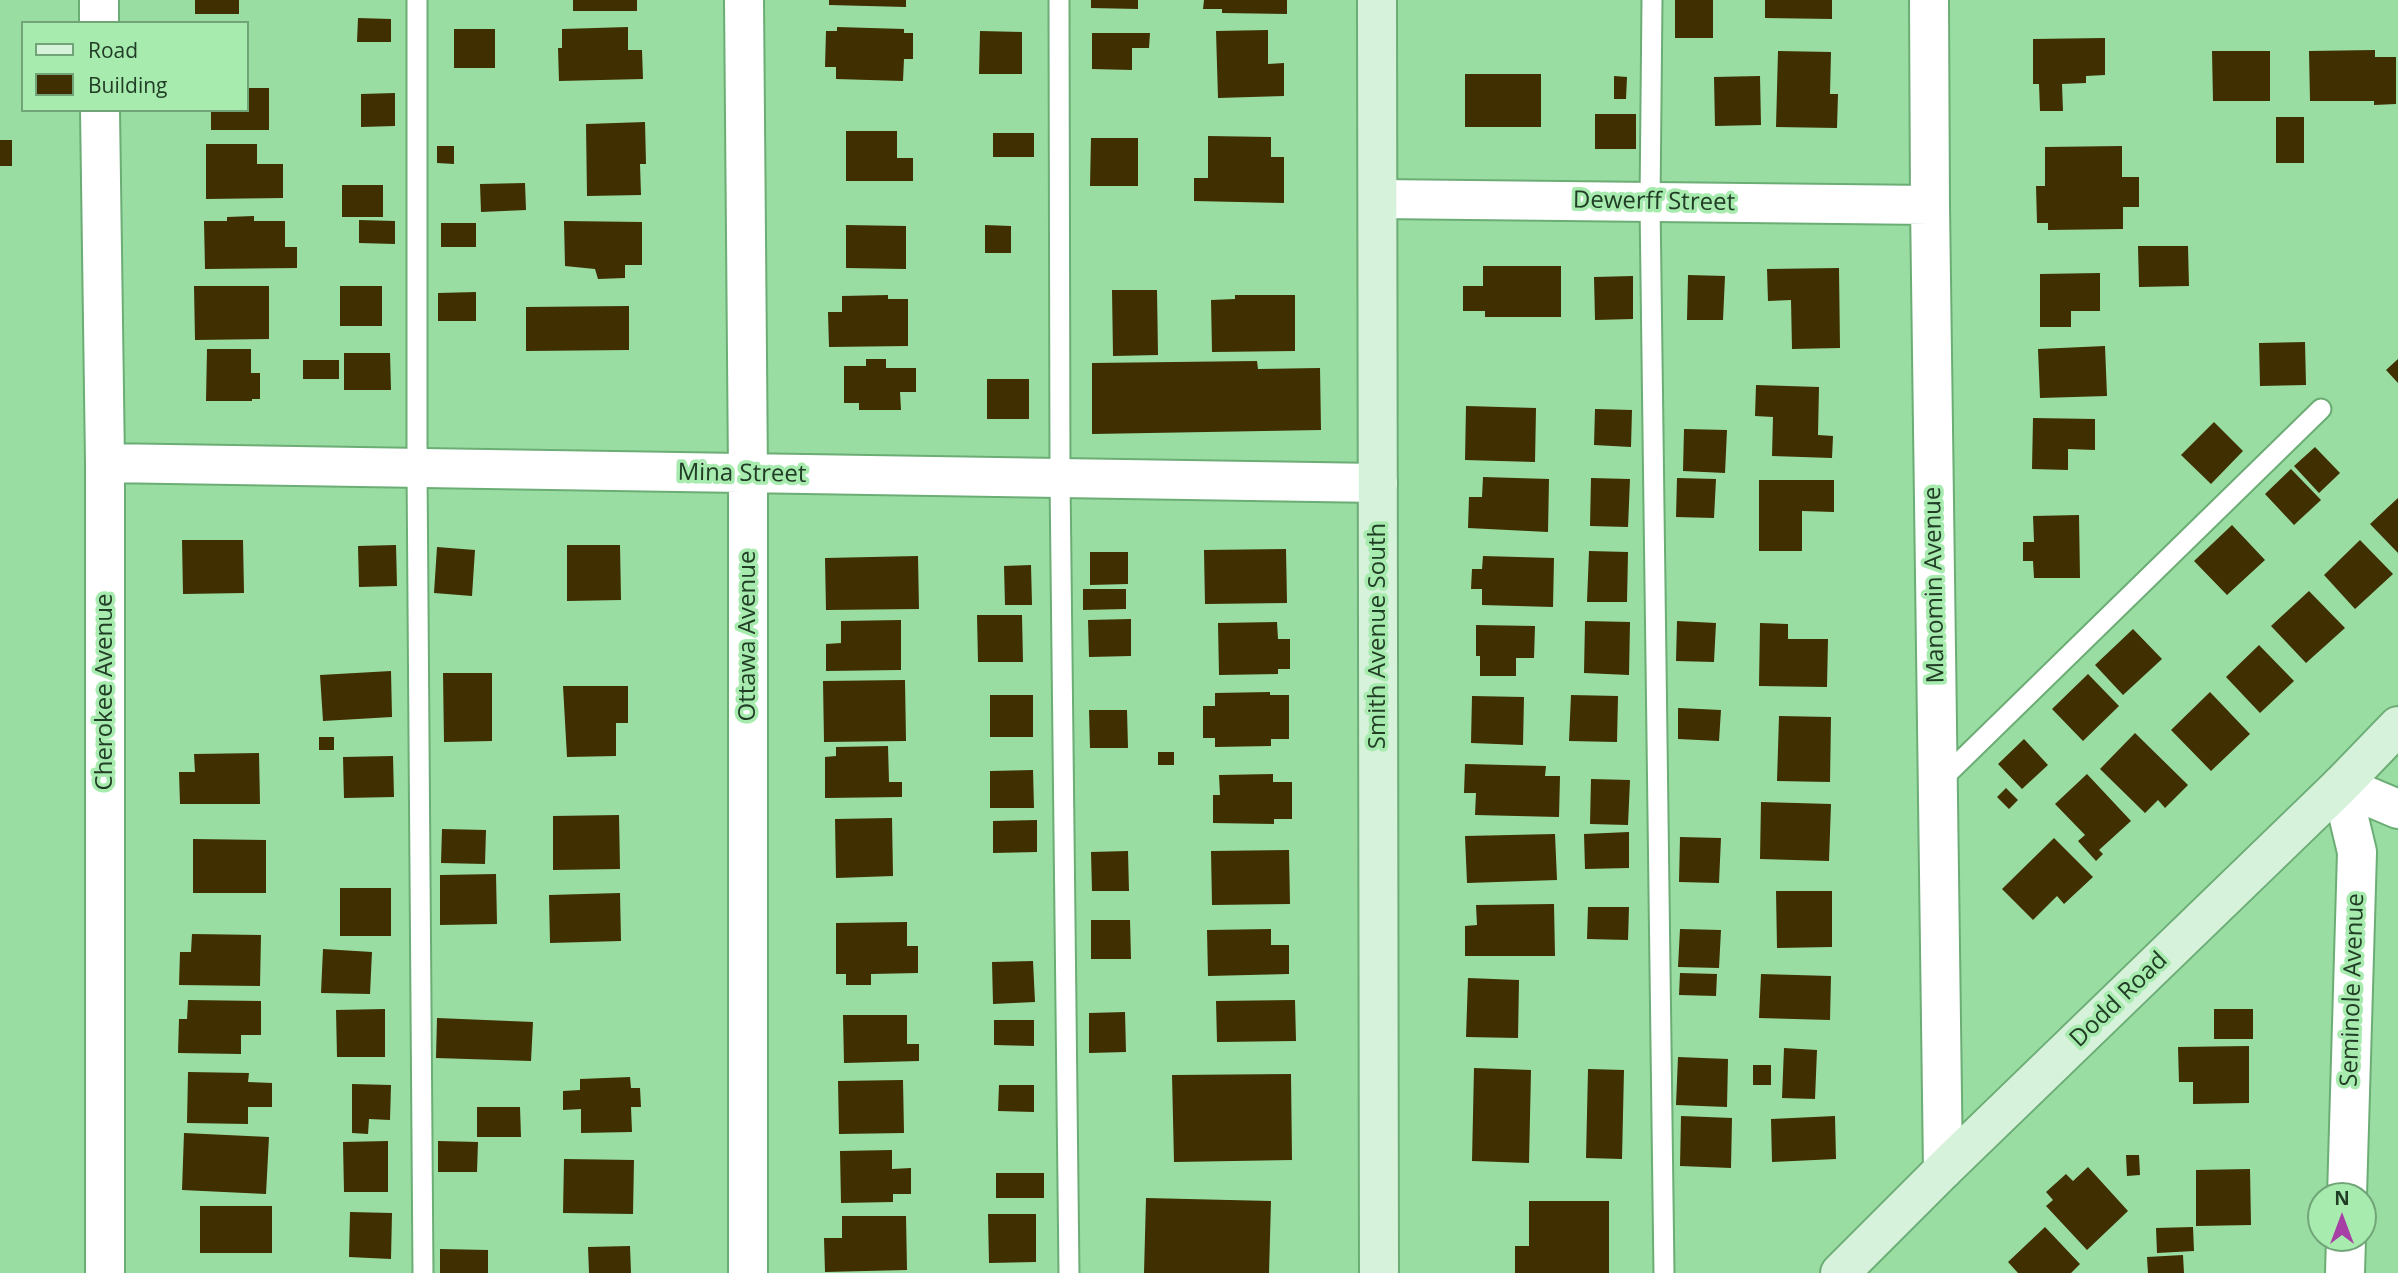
<!DOCTYPE html>
<style>
body{margin:0}
#map{position:relative;width:2398px;height:1273px;overflow:hidden;background:#9adda3;font-family:"Open Sans",sans-serif}
canvas{display:block}
.legend{position:absolute;left:21px;top:21px;width:228px;height:91px;box-sizing:border-box;background:#a7ebaf;border:2px solid #71a578;margin:0;padding:9px 12px;list-style:none;font-size:21px;color:#213d25}
.legend li{display:flex;align-items:center;gap:14px;height:35px}
.legend b{width:35px;border:2px solid #71a578}
.north{position:absolute;left:2307px;top:1182px;width:70px;height:70px;box-sizing:border-box;background:#a7ebaf;border:2px solid #71a578;border-radius:50%;rotate:0deg;font-size:19px;font-weight:700;line-height:28px;text-align:center;color:#213d25}
.north::after{content:'';display:block;margin:auto;width:24px;height:32px;background:#a640a5;clip-path:polygon(50% 0,100% 100%,50% 72%,0 100%)}
</style>
<div id="map">
<canvas width="2398" height="1273"></canvas>
<ul class="legend">
<li><b style="height:9px;background:#d7f2db"></b>Road</li>
<li><b style="height:19px;background:#3f2f01"></b>Building</li>
</ul>
<div class="north">N</div>
</div>
<script>
const ctx = document.querySelector('canvas').getContext('2d');
ctx.lineJoin = 'round';
function fill(path, color) { ctx.fillStyle = color; ctx.fill(path, 'evenodd'); }
const shape = rows => new Path2D(rows.map(r => 'M' + r).join(''));
function trace(path, color, width, dash) { ctx.strokeStyle = color; ctx.lineWidth = width; ctx.lineCap = dash ? 'butt' : 'round'; ctx.setLineDash(dash || []); ctx.stroke(path); }
function drawText(font, color, halo, rows, align = 'center') {
  ctx.font = font + ' "Open Sans",sans-serif'; ctx.lineWidth = 7; ctx.setLineDash([]); ctx.textBaseline = 'middle'; ctx.strokeStyle = halo; ctx.fillStyle = color; for (const [text, x, y, turn = 0] of rows) {
    ctx.save(); ctx.translate(x, y); ctx.rotate((+turn || 0) * Math.PI / 180); ctx.textAlign = isNaN(turn) ? turn : align; if (halo) ctx.strokeText(text, 0, 0); ctx.fillText(text, 0, 0); ctx.restore();
  }
}
fill(shape([
 [195,0,239,0,239,14,195,14],
 [573,0,637,0,637,11,573,11],
 [829,0,906,0,906,7,829,5],
 [1091,0,1138,0,1138,9,1091,8],
 [1204,0,1287,0,1287,14,1222,13,1222,9,1203,9],
 [1675,0,1713,0,1713,38,1675,38],
 [1765,0,1832,0,1832,19,1765,18],
 [358,18,391,19,391,42,357,42],
 [628,27,628,50,642,50,643,79,559,81,558,48,562,48,562,29],
 [837,27,904,29,904,33,913,33,913,59,904,59,903,81,836,79,836,67,825,67,826,31,837,31],
 [454,29,495,29,495,68,454,68],
 [1268,30,1268,64,1284,63,1284,96,1218,98,1216,31],
 [980,31,1022,32,1022,74,979,74],
 [1092,33,1150,33,1149,48,1132,48,1132,70,1092,69],
 [2105,38,2105,75,2086,76,2086,83,2062,84,2063,111,2040,111,2039,84,2033,84,2033,39],
 [2375,50,2375,57,2396,57,2396,104,2374,105,2374,101,2310,101,2309,51],
 [1778,51,1831,52,1830,94,1838,94,1837,128,1776,127],
 [2212,51,2270,51,2270,101,2213,101],
 [1465,74,1541,74,1541,127,1465,127],
 [1614,76,1627,77,1626,99,1614,99],
 [1760,76,1761,125,1715,126,1714,77],
 [247,88,269,88,269,130,211,130,211,110,247,110],
 [395,93,395,126,361,127,361,94],
 [1595,114,1636,114,1636,149,1595,149],
 [2276,117,2304,117,2304,163,2276,163],
 [645,122,646,164,640,164,641,195,587,196,586,124],
 [846,131,897,131,897,158,913,158,913,181,846,181],
 [993,133,1034,133,1034,157,993,157],
 [1208,136,1271,137,1271,157,1284,157,1284,203,1194,201,1194,178,1208,178],
 [1091,138,1138,138,1138,186,1090,186],
 [0,140,12,140,12,166,0,166],
 [206,144,257,144,257,164,283,164,283,198,206,199],
 [437,146,454,146,454,164,437,163],
 [2122,146,2122,177,2139,177,2139,207,2123,207,2123,229,2048,230,2048,223,2037,223,2036,186,2045,186,2045,147],
 [525,183,526,210,481,212,480,184],
 [342,185,383,185,383,217,342,217],
 [254,216,254,221,285,221,285,247,297,247,297,268,205,269,204,221,227,221,227,217],
 [359,220,395,221,395,244,359,243],
 [564,221,642,222,642,265,625,265,625,278,598,279,595,269,565,266],
 [441,223,476,223,476,247,441,247],
 [846,225,906,226,906,269,846,268],
 [985,225,1011,226,1011,253,985,253],
 [2138,246,2188,246,2189,286,2139,287],
 [1483,266,1561,266,1561,317,1485,317,1485,311,1463,311,1463,286,1483,286],
 [1839,268,1840,348,1792,349,1791,300,1768,301,1767,269],
 [2100,273,2100,311,2071,311,2071,327,2040,327,2040,274],
 [1688,275,1725,276,1723,320,1687,320],
 [1633,276,1633,319,1595,320,1594,277],
 [194,286,269,286,269,339,195,340],
 [340,286,382,286,382,326,340,326],
 [1112,290,1157,290,1158,355,1113,356],
 [476,292,476,321,438,321,438,293],
 [888,295,888,299,908,299,908,346,829,347,828,312,842,312,842,296],
 [1235,295,1295,295,1295,351,1212,352,1211,300,1235,299],
 [629,306,629,350,526,351,526,307],
 [2305,342,2306,385,2260,386,2259,343],
 [2105,346,2107,396,2040,398,2038,349],
 [207,349,251,349,251,373,260,373,260,399,252,399,252,401,206,401],
 [344,353,390,353,391,390,344,390],
 [866,359,886,359,886,368,916,368,916,392,900,392,901,410,859,410,859,403,844,403,844,366,866,366],
 [2398,359,2398,383,2386,370],
 [303,360,339,360,339,379,303,379],
 [1257,361,1258,369,1320,368,1321,430,1092,434,1092,363],
 [987,379,1029,379,1029,419,987,419],
 [1756,385,1819,387,1818,435,1833,436,1832,458,1772,456,1773,417,1755,416],
 [1466,406,1536,408,1535,462,1465,460],
 [1595,409,1632,410,1631,447,1594,445],
 [2033,418,2095,419,2095,450,2068,449,2068,470,2032,469],
 [2214,422,2243,451,2211,484,2181,455],
 [1684,429,1727,430,1725,473,1683,471],
 [2315,447,2340,473,2319,493,2294,466],
 [2291,469,2321,500,2294,525,2265,494],
 [1483,477,1549,479,1548,532,1468,528,1469,497,1482,497],
 [1591,478,1630,479,1628,527,1590,526],
 [1677,478,1716,479,1714,518,1676,517],
 [1759,480,1834,480,1834,512,1802,511,1802,551,1759,551],
 [2398,498,2398,553,2370,524],
 [2079,515,2080,578,2034,578,2033,561,2023,561,2023,542,2034,542,2033,516],
 [2232,525,2265,560,2227,595,2194,561],
 [182,540,243,540,244,593,183,594],
 [2360,540,2393,574,2355,609,2324,575],
 [396,545,397,586,359,587,358,546],
 [567,545,620,545,621,600,567,601],
 [437,547,475,550,472,596,434,593],
 [1286,549,1287,603,1205,604,1204,550],
 [1589,551,1628,552,1627,602,1587,602],
 [1090,552,1128,552,1128,584,1090,585],
 [918,556,919,609,826,610,825,558],
 [1483,556,1554,558,1553,607,1482,605,1482,589,1471,589,1472,569,1482,569],
 [1031,565,1032,605,1005,605,1004,566],
 [1083,589,1126,589,1126,609,1083,610],
 [2309,591,2345,628,2306,663,2271,626],
 [977,615,1022,615,1023,662,978,662],
 [1131,619,1131,656,1089,657,1088,620],
 [901,620,901,670,826,671,826,644,841,643,841,621],
 [1585,621,1630,622,1629,675,1584,673],
 [1677,621,1716,623,1714,662,1676,661],
 [1277,622,1278,639,1290,639,1290,669,1278,669,1278,674,1219,675,1218,623],
 [1760,623,1788,624,1788,639,1828,639,1827,687,1759,686],
 [1476,625,1535,626,1534,658,1516,658,1516,676,1480,676,1480,656,1476,656],
 [2133,629,2162,659,2123,695,2095,665],
 [2259,645,2294,681,2260,713,2226,677],
 [391,671,392,717,323,721,320,675],
 [443,673,492,673,492,741,444,742],
 [2088,674,2119,706,2083,741,2052,709],
 [905,680,906,741,824,742,823,681],
 [563,686,628,686,628,723,616,723,616,756,567,757],
 [1270,692,1270,695,1289,695,1289,739,1271,739,1271,746,1215,747,1215,738,1203,738,1203,706,1215,706,1215,693],
 [2210,692,2250,734,2211,771,2171,730],
 [990,695,1033,695,1033,737,990,737],
 [1571,695,1618,696,1617,742,1569,741],
 [1472,696,1524,697,1523,745,1471,743],
 [1678,708,1721,710,1719,741,1678,739],
 [1089,710,1127,710,1128,748,1090,748],
 [1779,716,1831,717,1830,782,1777,781],
 [2135,733,2188,785,2165,808,2158,800,2145,813,2100,769],
 [319,737,334,737,334,750,319,750],
 [2024,739,2048,765,2022,789,1998,764],
 [888,746,889,782,902,782,902,797,825,798,825,757,836,756,836,747],
 [1158,752,1174,752,1174,765,1158,765],
 [259,753,260,804,180,804,179,772,195,772,194,754],
 [393,756,394,797,344,798,343,757],
 [1465,764,1546,766,1545,776,1560,776,1559,817,1475,815,1476,793,1464,793],
 [1033,770,1034,808,990,808,990,771],
 [1273,774,1273,782,1292,782,1292,819,1274,819,1274,824,1213,823,1213,795,1220,795,1219,775],
 [2087,774,2131,821,2099,850,2103,854,2096,861,2078,841,2085,835,2055,804],
 [1591,779,1630,780,1628,825,1590,824],
 [2006,788,2018,800,2009,809,1997,797],
 [1761,802,1831,804,1829,861,1760,859],
 [619,815,620,869,553,870,553,816],
 [892,818,893,876,836,878,835,819],
 [1037,820,1037,852,993,853,993,821],
 [442,829,486,830,485,864,441,863],
 [1629,832,1629,868,1585,869,1584,834],
 [1555,834,1557,880,1467,883,1465,836],
 [1680,837,1721,838,1719,883,1679,882],
 [2054,838,2093,877,2064,904,2057,896,2033,920,2002,889],
 [193,839,266,840,266,893,193,893],
 [1289,850,1290,904,1212,905,1211,851],
 [1128,851,1129,891,1092,891,1091,852],
 [496,874,497,924,440,925,440,875],
 [340,888,391,888,391,936,340,936],
 [1776,891,1832,891,1832,947,1777,948],
 [620,893,621,941,550,943,549,895],
 [1554,904,1555,956,1465,956,1465,926,1477,925,1476,905],
 [1588,907,1629,907,1628,940,1587,939],
 [1091,920,1130,920,1131,959,1091,959],
 [907,922,907,946,918,946,918,973,871,974,871,985,846,985,846,974,836,974,836,923],
 [1271,929,1271,945,1289,945,1289,974,1208,976,1207,930],
 [1680,929,1721,930,1719,968,1678,967],
 [192,934,261,935,260,986,179,985,180,952,191,952],
 [323,949,372,952,370,994,321,993],
 [1033,961,1035,1002,993,1004,992,962],
 [1680,973,1717,974,1716,996,1679,995],
 [1761,974,1831,976,1830,1020,1759,1018],
 [1468,978,1519,980,1518,1038,1466,1037],
 [188,1000,261,1001,261,1035,241,1035,241,1054,178,1053,179,1019,187,1019],
 [1295,1000,1296,1041,1217,1042,1216,1001],
 [385,1009,385,1057,337,1057,336,1010],
 [2214,1009,2253,1009,2253,1039,2214,1039],
 [1125,1012,1126,1052,1089,1053,1089,1013],
 [843,1015,907,1015,907,1044,919,1044,919,1061,844,1063],
 [437,1018,533,1022,531,1061,436,1058],
 [994,1020,1034,1020,1034,1046,994,1045],
 [2249,1046,2249,1103,2193,1104,2193,1082,2179,1082,2178,1047],
 [1784,1048,1817,1050,1815,1099,1782,1098],
 [1678,1057,1728,1059,1727,1107,1676,1105],
 [1753,1065,1771,1065,1771,1085,1753,1085],
 [1474,1068,1531,1070,1529,1163,1472,1161],
 [1588,1069,1624,1070,1622,1159,1586,1158],
 [188,1072,249,1073,248,1082,272,1083,272,1107,248,1107,248,1124,187,1123],
 [1291,1074,1292,1160,1174,1162,1172,1075],
 [630,1077,631,1088,640,1088,641,1107,631,1107,632,1132,581,1133,581,1109,563,1110,563,1091,580,1090,580,1079],
 [903,1080,904,1133,839,1134,838,1081],
 [352,1084,391,1085,390,1120,369,1119,368,1134,352,1133],
 [999,1085,1034,1085,1034,1112,998,1111],
 [477,1107,520,1107,521,1137,477,1137],
 [1681,1116,1732,1118,1731,1168,1680,1166],
 [1835,1116,1836,1159,1772,1162,1771,1119],
 [184,1133,269,1137,266,1194,182,1190],
 [388,1141,388,1192,344,1192,343,1142],
 [438,1141,478,1142,477,1172,438,1172],
 [892,1150,892,1169,911,1168,911,1194,893,1194,893,1202,841,1203,840,1151],
 [2126,1155,2139,1155,2140,1175,2127,1176],
 [564,1159,634,1160,633,1214,563,1213],
 [2088,1167,2128,1211,2087,1250,2046,1206,2053,1200,2046,1192,2066,1174,2073,1181],
 [2250,1169,2251,1225,2196,1226,2196,1170],
 [996,1173,1044,1173,1044,1198,996,1198],
 [1146,1198,1271,1201,1269,1273,1144,1273],
 [1529,1201,1609,1201,1609,1273,1515,1273,1515,1246,1529,1246],
 [200,1206,272,1206,272,1253,200,1253],
 [350,1212,392,1213,391,1259,349,1257],
 [988,1214,1036,1214,1036,1262,989,1263],
 [842,1216,906,1216,907,1270,825,1272,824,1238,842,1238],
 [2045,1227,2080,1264,2071,1273,2018,1273,2008,1262],
 [2193,1227,2194,1251,2157,1253,2156,1228],
 [630,1246,631,1273,589,1273,588,1247],
 [440,1249,488,1250,488,1273,440,1273],
 [2183,1255,2184,1273,2148,1273,2147,1257]
]), '#3f2f01');
const lane = shape([
 [417,0,417,468,423,1273],
 [1059,0,1060,478,1069,1273],
 [1652,0,1650,203,1664,1273],
 [1938,783,2321,409]
]);
const street = shape([
 [99,0,99,23],
 [744,0,748,474,748,1273],
 [1929,0,1930,205,1943,1170],
 [100,110,105,463,105,1273],
 [1378,199,1930,205],
 [105,463,1378,483],
 [2341,785,2357,852,2347,1196],
 [2341,785,2398,809],
 [2345,1273,2346,1238]
]);
const secondary = shape([
 [1377,0,1379,1273],
 [1840,1273,1943,1170,2341,785,2398,726]
]);
trace(lane, '#6bad75', 23);
trace(street, '#6bad75', 42);
trace(secondary, '#6bad75', 42);
trace(lane, '#fff', 19);
trace(street, '#fff', 38);
trace(secondary, '#d7f2db', 38);
drawText('24px', '#213d25', '#a7ebaf', [
 ["Dewerff Street",1654,202,1],
 ["Mina Street",742,474,1],
 ["Manomin Avenue",1935,585,-91],
 ["Ottawa Avenue",748,636,-90],
 ["Smith Avenue South",1378,636,-90],
 ["Cherokee Avenue",105,692,-90],
 ["Seminole Avenue",2353,990,-88],
 ["Dodd Road",2119,1000,-44]
]);
</script>
